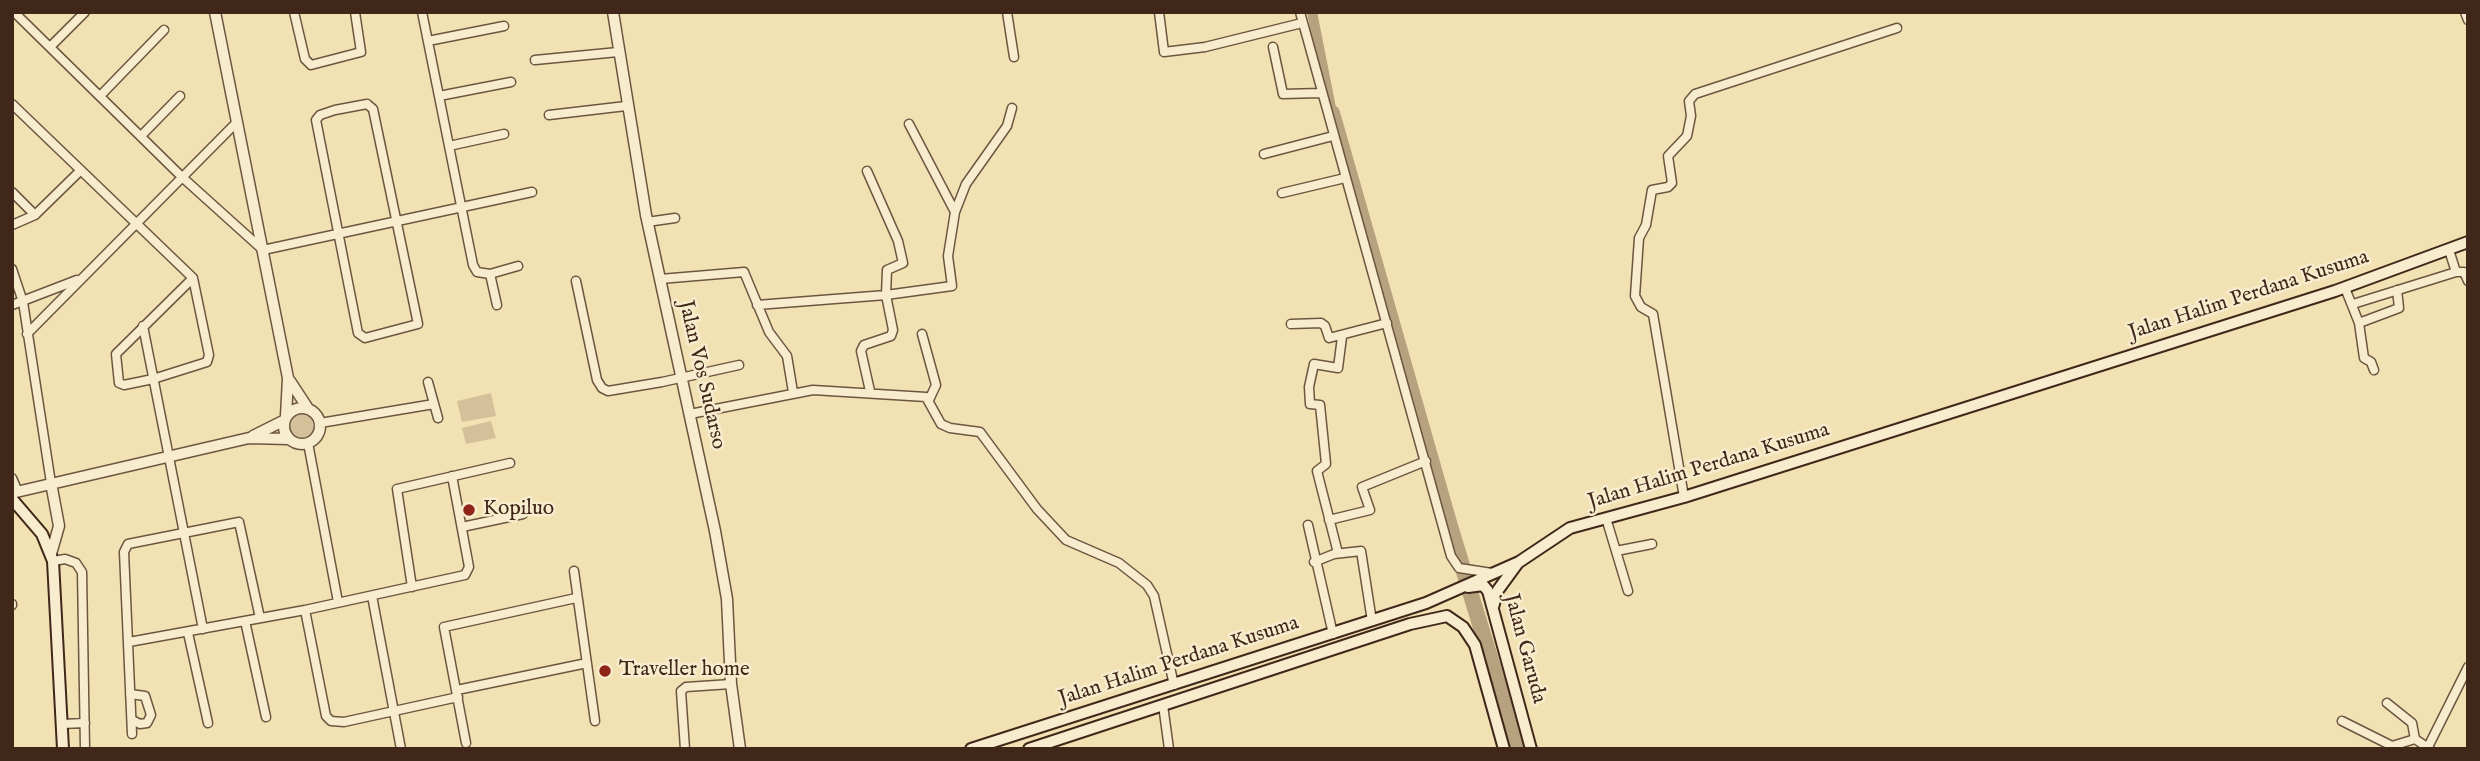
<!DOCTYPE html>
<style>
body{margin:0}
#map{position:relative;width:2480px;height:761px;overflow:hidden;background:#f2e1b3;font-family:"IM FELL English",serif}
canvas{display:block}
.frame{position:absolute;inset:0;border:14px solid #41271a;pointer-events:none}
</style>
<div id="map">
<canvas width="2480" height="761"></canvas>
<div class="frame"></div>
</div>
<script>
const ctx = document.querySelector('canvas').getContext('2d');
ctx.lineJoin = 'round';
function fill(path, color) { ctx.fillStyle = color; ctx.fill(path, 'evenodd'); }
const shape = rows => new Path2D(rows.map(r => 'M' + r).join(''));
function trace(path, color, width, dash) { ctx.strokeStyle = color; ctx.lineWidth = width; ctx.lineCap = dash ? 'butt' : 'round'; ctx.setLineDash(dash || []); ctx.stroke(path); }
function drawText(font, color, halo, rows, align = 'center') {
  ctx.font = font + ' "IM FELL English",serif'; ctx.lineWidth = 5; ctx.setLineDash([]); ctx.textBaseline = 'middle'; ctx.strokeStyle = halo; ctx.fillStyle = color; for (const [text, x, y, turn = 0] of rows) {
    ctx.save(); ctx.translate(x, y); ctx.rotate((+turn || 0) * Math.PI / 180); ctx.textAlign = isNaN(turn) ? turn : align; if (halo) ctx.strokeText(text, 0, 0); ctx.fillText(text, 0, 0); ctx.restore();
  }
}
fill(shape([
 [491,393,496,416,462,422,457,401],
 [311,412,314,432,308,439,297,439,290,432,290,417],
 [491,421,496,438,466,444,462,428]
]), '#d4c199');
trace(shape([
 [1312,12,1332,113]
]), '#b6a27f', 10);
trace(shape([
 [1332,113,1450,526,1518,749]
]), '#b6a27f', 16);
const minor = shape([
 [14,12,182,177,263,250,532,192],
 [294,12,305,59,311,65,361,52,355,12],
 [422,12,473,265,477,272,490,274,518,266],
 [1007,12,1014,57],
 [1159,12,1164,52,1205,47,1302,23],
 [1300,12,1451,556,1459,568,1492,573],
 [2465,12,2468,20],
 [428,41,504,26],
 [50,47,85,12],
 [1273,47,1283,94,1320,93],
 [535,60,618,52],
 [100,96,164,30],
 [439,96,511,82],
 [12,104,193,278,209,355,207,362,153,379,124,385,119,383,116,354,193,278],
 [367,104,373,109,418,324,365,338,358,333,316,120,320,115,335,110,367,104],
 [549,115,626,106],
 [909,124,955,212],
 [141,136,180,96],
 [449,146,504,134],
 [1264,154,1333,136],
 [867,171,898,241,903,263,887,270,886,295,952,286,948,256,955,212,966,184,1007,126,1012,108],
 [12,192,35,215,81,170],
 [1282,193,1345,178],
 [647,222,675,218],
 [12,225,35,215],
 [2449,250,2456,272,2464,272,2468,281],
 [12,269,23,302,51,483],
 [490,274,497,305],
 [660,279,744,272,769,332,787,356,793,392],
 [576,281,597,380,602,388,608,391,662,382,739,365],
 [2345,288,2359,323,2364,358,2371,362,2374,370],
 [2353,304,2456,272],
 [12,305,77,280],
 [757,305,886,295,893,330,891,336,864,345,861,351,870,391],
 [2359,323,2399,308,2397,290],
 [1291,324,1321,323,1325,326,1329,338,1387,323],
 [143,326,203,629],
 [27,334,237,122],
 [922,334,936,385,929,400],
 [428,382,438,418],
 [690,414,813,390,926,397,941,424,950,428,980,432,1037,509,1066,540,1119,563,1147,585,1154,596,1174,685],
 [320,423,434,404],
 [308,443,338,602],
 [12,478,18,492],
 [1684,497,1653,314,1641,307,1635,296,1639,238,1646,225,1652,190,1668,187,1672,183,1668,156,1687,136,1691,116,1689,101,1695,94,1897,28],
 [1606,518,1628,591],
 [1329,520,1370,510,1362,487,1426,461],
 [1308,525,1333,634],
 [462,527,523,514],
 [1616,551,1652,544],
 [1338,553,1317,471,1326,464,1320,405,1310,404,1309,387,1314,364,1338,368,1342,337],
 [53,561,65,559,76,563,82,572,85,749],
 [1314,562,1334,554,1361,551,1372,621],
 [574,571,595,721],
 [412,587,397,489,510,463],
 [372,596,401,749],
 [12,604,12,605],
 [305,610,326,716,331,721,344,722,458,697],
 [245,621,266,717],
 [188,633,208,723],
 [129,642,305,610,465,575,469,567,452,476],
 [457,690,587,663],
 [130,694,145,696,151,715,147,723,140,724,132,720],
 [2387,703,2412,723,2415,739,2430,749],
 [1163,705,1169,749],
 [2342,721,2392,746,2415,739],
 [62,724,85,723],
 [132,734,124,552,128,544,239,522,260,618],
 [466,743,444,627,576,598],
 [2428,747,2468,667],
 [685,749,681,691,686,687,731,684]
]);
const tertiary = shape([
 [215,12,288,378,286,416],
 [613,12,646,215,715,531,727,599,731,684,740,749],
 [290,381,307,407],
 '284 426a18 18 0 1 1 36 0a18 18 0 1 1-36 0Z',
 [253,436,285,420],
 [51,483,59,526,51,554],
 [12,493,249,438,289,439]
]);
const secondary = shape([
 [12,499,42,534,53,561,63,749],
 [1468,587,1483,585,1488,591,1531,749],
 [1493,607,1498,590,1517,564],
 [971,749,1426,603,1519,562,1570,528,1684,497,2335,291,2468,242],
 [1029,749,1410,624,1447,616,1463,627,1475,645,1504,749]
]);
trace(minor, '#6d5640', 11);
trace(tertiary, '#6d5640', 13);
trace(secondary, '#41271a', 14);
trace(minor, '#f7ecce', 8);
trace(tertiary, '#f7ecce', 10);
trace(secondary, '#f7ecce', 10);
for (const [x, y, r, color] of [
 [469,510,7,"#8f2418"],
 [605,671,7,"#8f2418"]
]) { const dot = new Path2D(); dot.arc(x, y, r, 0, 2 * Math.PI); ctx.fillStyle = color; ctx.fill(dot); trace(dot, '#f7ecce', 2.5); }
drawText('21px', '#41271a', '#f7ecce', [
 ["Jalan Halim Perdana Kusuma",2249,296,-18],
 ["Jalan Vos Sudarso",701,375,77],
 ["Jalan Halim Perdana Kusuma",1709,467,-17],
 ["Jalan Garuda",1524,649,75],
 ["Jalan Halim Perdana Kusuma",1179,662,-18]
]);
drawText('21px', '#41271a', '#f7ecce', [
 ["Kopiluo",483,510],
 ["Traveller home",619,671]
], 'left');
</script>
